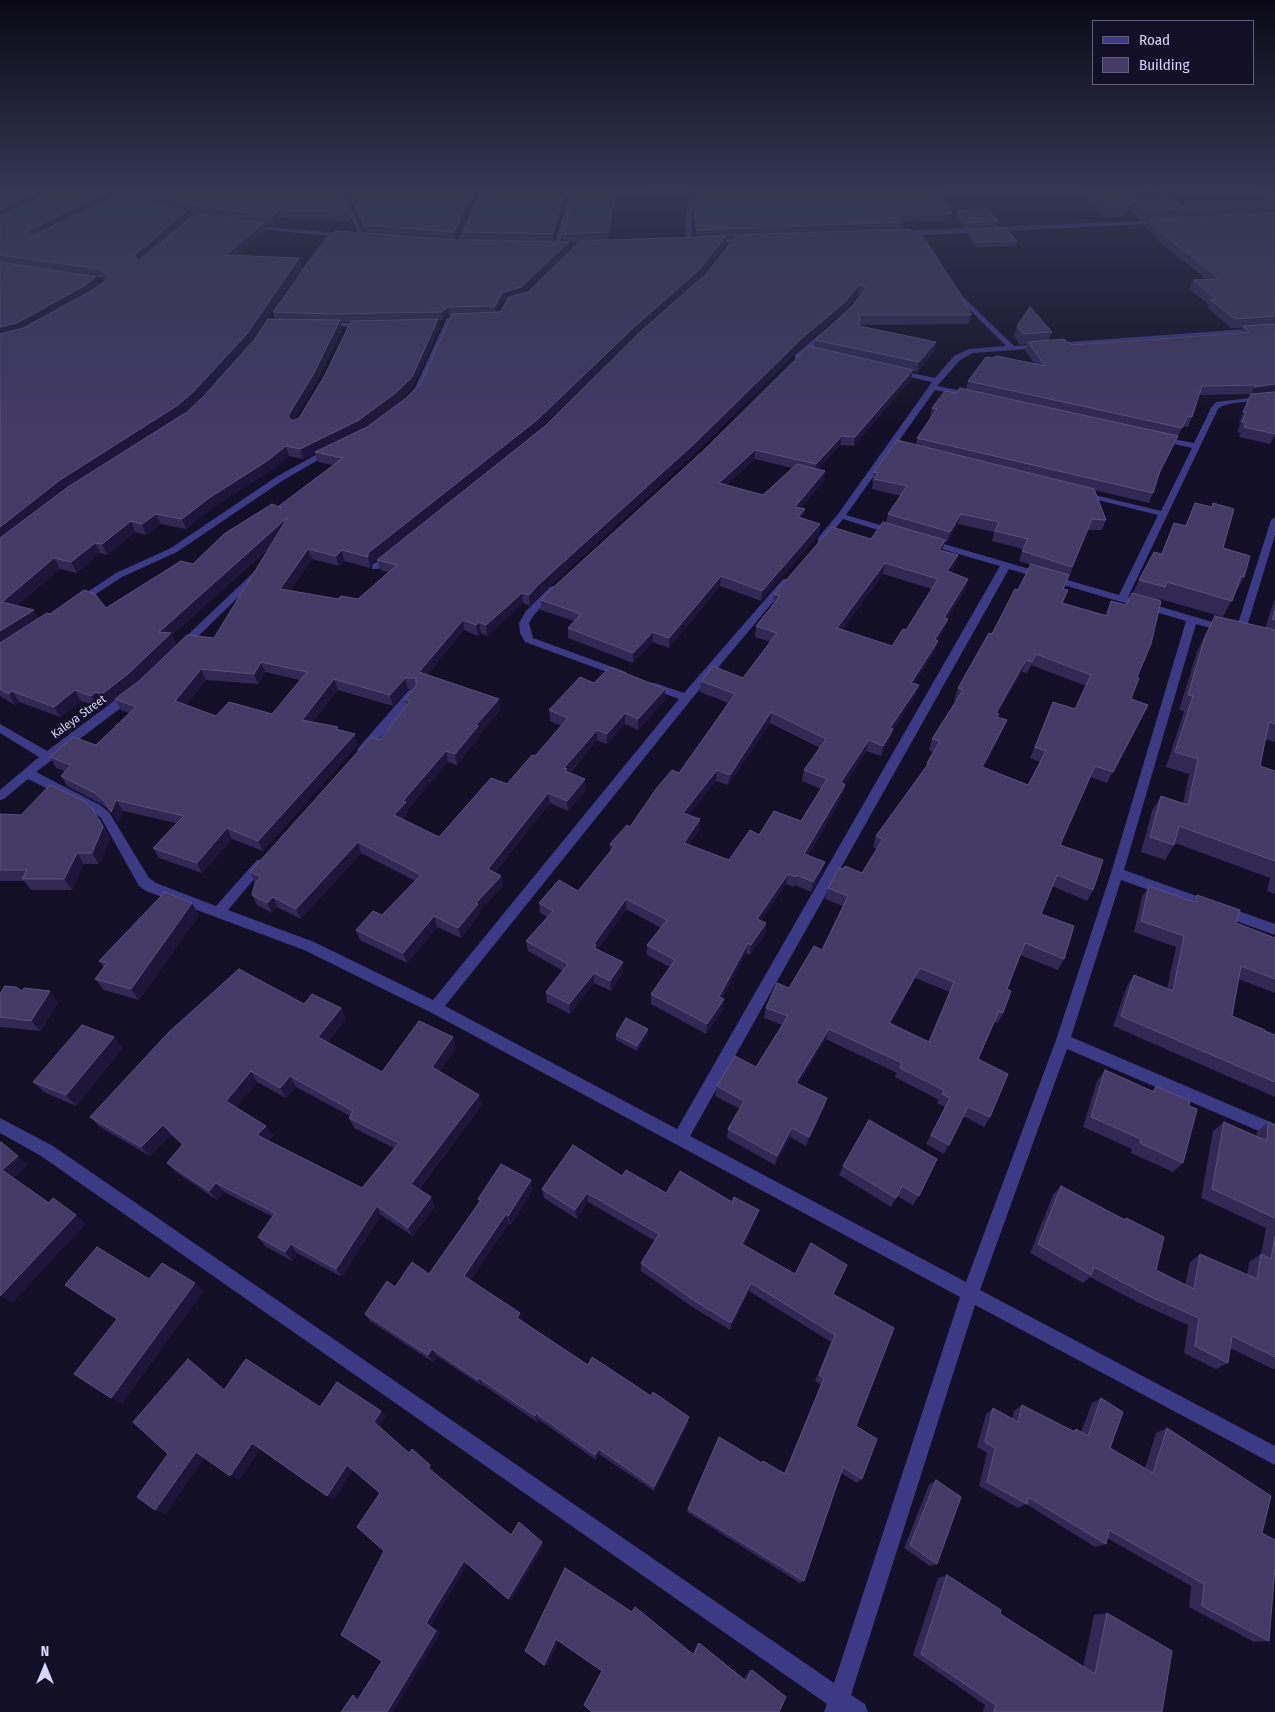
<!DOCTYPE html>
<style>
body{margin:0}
#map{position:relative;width:1275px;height:1712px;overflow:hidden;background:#130f26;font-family:"Fira Sans Condensed",sans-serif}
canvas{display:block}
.legend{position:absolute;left:1092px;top:20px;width:162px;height:65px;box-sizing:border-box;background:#130f26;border:1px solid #625e7d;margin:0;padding:6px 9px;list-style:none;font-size:15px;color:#d9d4ff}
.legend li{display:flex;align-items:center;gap:10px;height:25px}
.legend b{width:25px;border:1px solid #625e7d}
.north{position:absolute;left:20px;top:1642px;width:50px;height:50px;-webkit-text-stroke:4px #130f26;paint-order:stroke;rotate:0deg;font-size:14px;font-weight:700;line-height:20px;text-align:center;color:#d9d4ff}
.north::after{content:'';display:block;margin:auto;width:18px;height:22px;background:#d9d4ff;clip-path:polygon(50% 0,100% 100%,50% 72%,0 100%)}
</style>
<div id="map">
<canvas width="1275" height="1712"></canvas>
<ul class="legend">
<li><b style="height:6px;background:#3d3a85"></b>Road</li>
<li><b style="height:14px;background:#433a66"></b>Building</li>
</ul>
<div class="north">N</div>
</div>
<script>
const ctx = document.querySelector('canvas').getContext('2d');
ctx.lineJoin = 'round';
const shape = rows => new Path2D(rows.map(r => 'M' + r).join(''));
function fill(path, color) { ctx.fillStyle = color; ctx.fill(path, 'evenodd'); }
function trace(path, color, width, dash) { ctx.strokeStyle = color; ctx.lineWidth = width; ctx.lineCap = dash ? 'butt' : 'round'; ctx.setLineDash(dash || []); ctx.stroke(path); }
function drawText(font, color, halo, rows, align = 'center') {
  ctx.font = font + ' "Fira Sans Condensed",sans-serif'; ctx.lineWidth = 4; ctx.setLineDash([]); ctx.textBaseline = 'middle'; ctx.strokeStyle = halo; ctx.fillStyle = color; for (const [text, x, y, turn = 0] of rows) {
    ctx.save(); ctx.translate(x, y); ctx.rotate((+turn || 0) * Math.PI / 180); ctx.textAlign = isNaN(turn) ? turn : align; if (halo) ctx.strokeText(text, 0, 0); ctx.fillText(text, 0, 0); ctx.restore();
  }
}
fill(shape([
 [77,190,87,190,132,201,129,203,77,190],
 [337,190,343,190,365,238,360,237,337,190],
 [480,190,486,190,461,244,456,245,480,190],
 [691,190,697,190,691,221,692,242,689,244,686,242,685,221,691,190],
 [1154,190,1160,190,1192,220,1192,222,1188,222,1154,190],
 [572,193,575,195,559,246,554,247,569,195,572,193],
 [1165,220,1167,223,923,235,941,263,938,265,917,235,898,236,895,234,918,230,1165,220],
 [247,225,348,234,351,236,348,238,332,236,302,275,299,273,327,236,249,228,247,225],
 [748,238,750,241,708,244,705,242,708,240,748,238],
 [952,290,956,290,1014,346,1275,327,1275,331,973,353,960,360,937,386,976,394,976,398,935,390,846,515,897,530,897,534,891,534,843,519,824,542,818,542,818,538,838,514,932,382,892,373,892,369,935,378,954,356,969,349,1006,346,952,292,952,290],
 [465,317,465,319,452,321,422,389,415,398,409,398,408,396,415,388,447,318,465,317],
 [325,323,365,323,368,325,365,327,323,326,323,324,325,323],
 [826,329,831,330,801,359,795,359,795,355,826,329],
 [1275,395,1275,399,1233,403,1222,406,1218,409,1128,597,1229,627,1230,629,1225,632,1196,624,1124,870,1275,924,1275,935,1121,880,1071,1037,1275,1124,1275,1138,1067,1049,980,1290,1275,1446,1275,1465,975,1305,851,1695,865,1704,868,1712,824,1712,827,1704,41,1156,0,1133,0,1118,53,1146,834,1683,960,1297,430,1012,304,950,146,891,139,886,101,818,92,811,28,779,4,799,0,800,0,790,39,757,0,733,0,724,47,751,126,692,134,692,135,695,134,698,36,772,100,805,109,812,149,878,156,883,216,906,257,860,265,860,267,863,265,866,228,910,314,942,433,1000,679,699,647,687,646,685,647,683,655,683,684,693,783,579,789,579,789,583,690,701,445,1006,677,1129,1000,566,924,544,924,540,930,540,1119,595,1158,515,1078,495,1078,491,1161,511,1192,448,1156,440,1156,436,1194,443,1211,408,1216,402,1275,395],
 [1009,569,1186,621,1111,873,1056,1040,966,1282,690,1136,1009,569],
 [328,448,335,450,282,481,177,552,122,577,82,603,79,604,74,601,116,573,171,548,276,477,328,448],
 [1275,517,1275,535,1245,633,1244,635,1236,635,1235,633,1271,520,1275,517],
 [392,551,395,552,395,556,378,569,372,569,372,565,392,551],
 [258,570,263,573,261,575,185,649,177,649,176,647,177,645,255,571,258,570],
 [553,586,558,589,534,615,529,623,533,638,626,672,627,674,626,676,618,676,525,642,520,633,519,623,526,611,550,587,553,586],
 [413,689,417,690,418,693,417,696,367,753,359,753,357,750,359,747,409,690,413,689]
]), '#3d3a85');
fill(shape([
 [0,190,337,190,348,212,350,221,281,218,274,225,264,223,266,231,238,256,299,258,302,267,249,345,198,401,182,414,187,412,203,397,275,319,273,312,313,260,366,233,344,190,478,190,455,240,465,240,464,232,483,190,651,190,650,195,617,194,608,240,697,237,694,217,694,209,804,191,851,192,850,190,938,190,952,213,951,222,903,221,902,229,971,315,968,324,859,325,859,326,936,342,934,352,917,372,912,371,911,379,854,446,840,445,818,469,824,481,801,508,803,519,820,524,819,534,761,601,720,586,669,648,653,642,633,663,568,638,568,628,574,621,541,610,541,600,814,348,815,340,851,307,861,295,858,294,843,312,801,348,694,454,539,596,530,606,523,603,487,636,481,633,478,636,464,630,427,675,500,710,480,734,480,736,457,765,448,762,408,809,408,812,403,819,439,837,507,784,535,756,562,726,550,721,549,710,594,683,665,689,665,700,638,730,625,724,607,744,597,740,570,773,586,790,568,811,550,803,495,872,501,876,503,886,479,911,480,914,461,938,437,927,407,963,360,940,356,930,382,915,415,881,361,853,301,919,277,907,272,913,257,905,252,895,255,883,250,872,380,740,406,706,405,699,414,689,408,689,393,706,338,690,312,722,338,730,358,744,263,851,232,839,202,873,159,858,153,848,176,823,123,811,118,822,111,811,101,804,67,786,61,776,65,771,56,768,50,757,96,745,129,713,121,710,115,699,108,705,102,702,97,706,81,701,60,717,19,702,15,705,0,696],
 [573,191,575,193,562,234,563,242,553,242,567,194],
 [104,192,122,195,196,213,189,219,110,199],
 [735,237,706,274,545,426,377,560,380,570,388,572,358,599,338,599,290,590,312,559,339,566,344,561,370,568,371,564,538,430,633,338,699,279,725,245,725,238],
 [565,242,580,242,528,292,524,293,569,250,569,242],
 [96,277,102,278,105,280,99,285],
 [508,300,500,312,497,312,502,301],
 [449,315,451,315,421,383,406,398,367,427,361,430,400,401,413,387,439,328,438,320,443,320],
 [340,322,351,322,325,375,299,418,294,420,316,383,342,330],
 [315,453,318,462,333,465,279,506,279,507,193,564,106,608,50,614,39,619,17,605,60,569,77,573,100,553,107,555,135,532,146,535,161,524,186,529,212,508,270,471,289,456,303,459],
 [755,459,792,468,763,495,726,485],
 [270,547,214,638,133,685,176,644,172,635],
 [265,672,300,680,272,714,216,716,186,705,206,680,258,684],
 [1078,190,1138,190,1134,199,1183,207,1186,201,1264,201,1257,194,1257,192,1254,190,1275,190,1275,434,1270,444,1239,437,1241,433,1237,432,1241,423,1239,422,1251,394,1199,395,1192,417,1188,427,1183,426,1159,475,1149,503,1094,490,1106,520,1102,530,1088,530,1064,589,1063,603,1105,615,1111,601,1126,605,1133,593,1139,580,1161,554,1174,523,1185,526,1195,503,1223,548,1244,577,1223,617,1160,599,1159,601,1131,699,1148,705,1107,783,1090,777,1060,845,1093,890,1087,901,1052,886,1041,914,1064,959,1058,970,1020,955,1007,989,1003,1013,998,1023,994,1021,978,1059,990,1117,984,1127,963,1116,944,1154,926,1144,945,1107,937,1103,939,1100,895,1077,897,1073,826,1039,798,1084,827,1098,824,1108,806,1146,790,1137,775,1165,727,1138,728,1129,740,1109,715,1096,717,1086,756,1067,782,1025,764,1018,766,1008,789,988,822,950,843,906,825,899,828,888,843,869,862,873,877,849,873,847,876,836,925,768,927,763,933,752,929,750,932,739,957,701,954,700,958,688,992,634,1031,565,1019,561,1023,549,992,541,994,532,958,524,947,542,945,542,942,550,955,566,950,572,968,579,965,590,947,619,944,630,938,640,935,651,914,684,919,685,915,696,893,730,890,740,881,756,866,751,845,784,843,795,808,855,822,873,811,892,795,885,794,887,786,884,761,921,766,923,765,934,750,955,746,953,722,998,723,1009,706,1034,651,1004,651,994,670,967,647,955,647,945,661,928,626,909,597,950,623,972,611,991,594,983,570,1014,547,1002,546,992,563,971,528,951,526,941,547,917,540,913,539,903,578,891,610,851,610,844,630,827,679,773,728,703,700,692,701,681,743,678,770,642,755,637,756,626,773,605,774,594,871,539,886,522,888,514,901,496,872,489,873,482,872,482,874,472,916,445,917,438,931,417,930,417,932,408,956,393,966,389,968,381,992,358,1034,363,1025,351,1027,344,1020,345,1014,336,1017,326,1052,332,1049,340,1071,345,1241,332,1243,328,1231,328,1208,308,1209,305,1189,289,1193,280,1206,279,1162,244,1146,227,1149,220,1140,220,1130,209,1131,204,1124,217,1103,217],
 [1184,210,1191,217,1182,217],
 [883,574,932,589,906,630,892,646,842,630],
 [1031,665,1086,686,1075,709,1048,714,1030,758,1040,762,1028,785,984,767,1002,732,1007,720,998,717,997,714,1022,672,1027,673],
 [770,723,820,748,804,770,802,781,821,789,801,821,759,835,729,860,689,845,699,830,700,819,689,815,716,781,728,785],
 [915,978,950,992,929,1042,891,1023],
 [957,210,999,221,998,226,963,228,956,215],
 [968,229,1017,241,1015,246,975,247,967,234],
 [1275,598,1275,742,1265,739,1260,766,1275,771,1275,894,1267,891,1270,878,1175,843,1165,860,1141,852,1152,811,1161,796,1183,804,1189,774,1166,767,1184,711,1179,710,1197,652,1207,631,1215,616,1265,628],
 [0,814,100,819,110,839,99,864,84,864,72,890,31,890,24,881,0,881],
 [1149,886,1193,901,1197,895,1236,923,1275,938,1275,993,1238,979,1232,1016,1265,1031,1275,1035,1275,1097,1113,1026,1127,986,1134,975,1167,989,1176,947,1134,932,1142,897],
 [199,915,139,1000,104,990,95,979,104,968,99,961],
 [22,991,58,1002,41,1031,0,1027,0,994],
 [304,1004,341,1008,346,1019,327,1042,382,1072,456,1048,439,1072,479,1095,482,1105,419,1189,431,1197,435,1206,413,1236,381,1215,342,1277,297,1253,292,1261,265,1246,258,1237,273,1217,224,1192,217,1200,176,1172,167,1163,182,1145,171,1135,150,1156,100,1127,90,1117],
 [257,1082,286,1098,296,1087,350,1116,349,1118,354,1128,394,1148,362,1188,268,1141,273,1135,236,1107],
 [616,1035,648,1035,637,1051,616,1040],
 [114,1037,123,1048,76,1106,44,1092,33,1082],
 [1105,1070,1152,1091,1156,1086,1183,1163,1173,1172,1131,1153,1132,1149,1083,1127,1097,1081],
 [869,1120,919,1196,913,1205,897,1196,891,1207,839,1175,843,1166],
 [1224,1122,1256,1136,1257,1132,1268,1122,1275,1126,1275,1370,1230,1348,1228,1363,1216,1369,1184,1353,1188,1325,1139,1303,1090,1277,1083,1283,1030,1253,1053,1195,1061,1186,1124,1220,1126,1218,1156,1270,1185,1285,1190,1262,1200,1254,1247,1275,1249,1262,1261,1254,1266,1228,1201,1198,1213,1131],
 [622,1176,666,1193,732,1202,759,1210,756,1219,744,1245,795,1274,833,1294,856,1426,862,1479,857,1483,841,1473,804,1581,800,1583,687,1512,688,1509,762,1463,784,1473,821,1385,815,1381,831,1342,749,1291,730,1330,694,1308,641,1271,641,1263,655,1241,588,1202,577,1219,544,1198,542,1189],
 [533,1189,511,1225,509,1223,470,1280,523,1320,522,1321,588,1365,688,1423,654,1491,599,1454,596,1460,538,1419,537,1422,483,1385,482,1386,437,1356,433,1362,370,1321,365,1314,395,1287,429,1274,479,1202,478,1199],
 [1101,1398,1110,1448,1145,1468,1156,1433,1167,1428,1262,1533,1269,1641,1254,1642,1189,1607,1191,1586,1107,1538,1106,1544,1095,1547,1026,1504,1018,1508,979,1486,987,1453,977,1447,986,1414,993,1408,1012,1418,1014,1411,1022,1405,1072,1431,1076,1429,1081,1432,1092,1403],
 [936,1480,937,1564,930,1566,904,1548,929,1485],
 [565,1568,693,1654,697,1644,699,1643,744,1679,749,1670,752,1670,786,1697,602,1671,558,1641,547,1666,544,1665],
 [947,1575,1000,1614,1083,1667,1094,1615,1107,1613,1162,1712,983,1712,985,1705,913,1655,938,1578]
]), '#312854');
fill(shape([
 [38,190,59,190,0,220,0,210],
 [473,190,478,190,455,240,454,232],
 [566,190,573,190,573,191,567,194,553,242,552,234],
 [616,190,617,190,617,194,608,241,608,232],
 [1138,190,1137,194,1134,200,1133,199,1131,204,1124,217,1127,209],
 [108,192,111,201,32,238,28,235,29,230],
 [279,210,281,218,274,225,272,216],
 [186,211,189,219,138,264,135,255],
 [264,223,266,231,229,264,226,255],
 [726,236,725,245,699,279,633,338,538,430,371,564,370,568,368,557,368,553],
 [569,242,569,250,522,295,502,301,496,314,495,306,502,293],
 [299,258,302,267,249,345,198,401,182,414,0,542,0,527],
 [96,277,99,286,21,332,0,337,0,327],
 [859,285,858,294,843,312,801,348,694,454,539,596,530,606,529,595,538,585],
 [448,307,449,315,443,320,442,312],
 [438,319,439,328,413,387,400,401,361,430,315,452,315,453,303,459,300,449],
 [340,320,342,330,316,383,290,426,288,416],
 [936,342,934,352,917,372,919,362],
 [913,370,911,379,854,446,855,437],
 [1275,384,1275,393,1250,396,1254,387],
 [842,436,840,445,814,473,816,464],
 [1178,436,1174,446,1156,480,1160,471],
 [286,446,289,456,270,471,212,508,186,529,182,519,209,498],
 [755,450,755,459,718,492,719,483],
 [825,471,824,481,794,516,795,507],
 [805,509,803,519,798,517],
 [156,514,161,524,146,535,142,524],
 [961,514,958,524,947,542,950,532],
 [288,517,291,527,172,635,176,644,134,685,108,705,102,694,159,632],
 [131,521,135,532,107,555,102,544],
 [820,524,819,534,761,601,762,591],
 [945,540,942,550,939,550],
 [95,543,100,553,77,573,71,562],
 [308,549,312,559,283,599,280,589],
 [342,550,344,561,339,566,336,556],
 [958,555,955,566,944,582,947,571],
 [54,558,60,569,8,612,2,602],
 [885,563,883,574,835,639,837,628],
 [721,576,720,586,669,648,669,638],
 [968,579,965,590,941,629,944,618],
 [522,593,523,603,487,636,486,625],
 [34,610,40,620,0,646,0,631],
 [948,619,944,630,932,650,935,639],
 [463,620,464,630,421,683,419,672],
 [479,622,481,633,478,636,476,625],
 [653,632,653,642,633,663,633,653],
 [938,641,935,651,908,694,911,683],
 [1026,660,1022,672,991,724,996,713],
 [261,662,265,672,258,684,254,674],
 [201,669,206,680,180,712,175,701],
 [405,678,408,689,393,706,390,695],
 [334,679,338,690,305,730,302,720],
 [919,685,915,696,893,730,890,740,881,756,883,746,890,728],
 [665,689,665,700,638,730,638,719],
 [75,690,81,701,60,717,54,707],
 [12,691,19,702,15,705,9,694],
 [96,692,102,702,97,706,91,696],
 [499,699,500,710,480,734,480,736,457,765,455,754,476,725],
 [771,712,770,723,728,785,730,775],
 [625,713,625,724,607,744,607,734],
 [1007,720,1002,732,978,778,982,767],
 [597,730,597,740,567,775,564,768],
 [355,734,358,744,263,851,258,841],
 [869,740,866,751,839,793,841,782],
 [446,751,448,762,408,809,408,812,397,825,394,815,403,801],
 [717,770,716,781,682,824,683,813],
 [585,779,586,790,568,811,567,801],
 [845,785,843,795,802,864,804,854],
 [548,793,550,803,489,879,488,869],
 [116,800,123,811,118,822,111,812],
 [92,808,110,839,99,864,92,853],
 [700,819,699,830,683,854,684,843],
 [227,828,232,839,202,873,197,863],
 [358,842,361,853,301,919,296,909],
 [77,853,84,864,72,890,64,879],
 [825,862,822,873,811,892,813,882],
 [788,874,786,884,756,929,757,919],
 [797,875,795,885,794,887,796,877],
 [501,876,503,886,479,911,480,914,461,938,458,928,476,903],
 [273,897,277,907,272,913,267,903],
 [626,899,626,909,596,951,594,958,594,944],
 [192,903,199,915,139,1000,131,989],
 [434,916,437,927,407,963,403,953],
 [766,923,765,934,750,955,751,945],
 [748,943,746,953,717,1006,719,997],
 [623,962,623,972,611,991,610,981],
 [920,968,915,978,885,1033,889,1023],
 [594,973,594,983,570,1014,569,1004],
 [50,991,58,1002,41,1031,31,1021],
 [724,999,723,1009,706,1034,707,1024],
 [341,1008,346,1019,323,1048,318,1037],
 [648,1029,648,1035,637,1051,637,1046],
 [829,1029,826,1039,793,1093,796,1083],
 [114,1037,123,1048,76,1106,66,1095],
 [453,1037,456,1048,435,1078,432,1067],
 [251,1071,257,1082,233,1111,226,1101],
 [290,1076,296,1087,286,1098,280,1088],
 [479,1095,482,1105,415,1193,411,1184],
 [827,1098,824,1108,806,1146,809,1137],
 [163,1125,171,1135,150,1156,141,1147],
 [266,1126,273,1135,264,1145,257,1135],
 [792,1128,790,1137,775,1165,777,1156],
 [18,1156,28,1165,13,1179,2,1170],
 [531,1180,533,1189,511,1225,508,1216],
 [216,1183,224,1192,217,1200,209,1191],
 [587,1193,588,1202,577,1219,575,1210],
 [431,1197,435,1206,413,1236,408,1228],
 [377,1206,381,1215,342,1277,336,1269],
 [759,1210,756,1219,740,1252,742,1244],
 [506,1214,509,1223,467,1284,464,1276],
 [76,1215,86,1224,12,1303,0,1296],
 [291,1244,297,1253,292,1261,285,1252],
 [195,1283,204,1291,122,1404,111,1398],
 [751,1283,749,1291,730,1330,731,1323],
 [520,1313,523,1320,520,1325,517,1318],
 [432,1349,437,1356,433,1362,428,1355],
 [188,1359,197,1365,233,1396,224,1390],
 [479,1378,483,1385,482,1386,478,1380],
 [381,1411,386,1416,379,1428,374,1422],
 [536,1413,538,1419,537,1422,535,1416],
 [689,1417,688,1423,654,1491,654,1487],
 [252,1443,261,1448,239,1480,230,1476],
 [599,1449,599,1454,596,1460,595,1455],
 [196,1452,205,1457,166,1514,155,1510],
 [347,1465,353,1470,334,1500,327,1496],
 [430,1465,434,1470,433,1472,428,1468],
 [542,1542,544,1545,511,1601,508,1599],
 [464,1561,468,1564,431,1625,441,1632,393,1712,387,1712,426,1623],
 [556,1639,558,1640,547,1666,544,1665],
 [353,1695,360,1695,364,1700,357,1701]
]), '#1d163a');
const building = shape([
 [0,190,38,190,0,210,0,190],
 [56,190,98,190,108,192,29,230,28,235,34,235,119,195,186,211,135,255,138,261,196,213,264,223,226,255,299,258,246,335,194,391,178,405,60,480,0,527,0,334,23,328,91,291,110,277,99,269,0,255,0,216,56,190],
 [132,190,337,190,348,212,279,210,272,216,195,205,132,190],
 [347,190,473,190,454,232,365,225,347,190],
 [483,190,566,190,552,234,464,232,483,190],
 [576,190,616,190,608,232,562,234,576,190],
 [697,190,804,190,804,191,854,192,854,190,938,190,952,213,895,213,903,222,697,230,694,209,697,190],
 [1088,190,1138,190,1127,209,1105,209,1088,190],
 [1264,190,1275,190,1275,199,1264,190],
 [1133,199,1175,199,1185,209,1143,210,1133,199],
 [1186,201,1275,201,1275,206,1196,210,1186,201],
 [957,210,989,210,999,221,964,223,957,210],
 [1275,213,1275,316,1235,319,1211,300,1216,299,1193,280,1220,279,1165,236,1149,219,1275,213],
 [1005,228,1017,241,976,242,968,229,1005,228],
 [910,229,936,257,960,293,971,315,860,315,859,326,936,342,919,362,815,340,851,307,867,287,859,285,844,303,802,338,694,444,538,585,529,595,522,593,486,625,479,622,476,625,463,620,419,672,499,699,476,725,478,726,455,754,446,751,403,801,406,802,394,815,439,837,491,778,507,784,532,755,535,756,568,718,549,710,580,677,594,683,610,667,665,689,638,719,625,713,607,734,597,730,564,768,567,769,565,771,585,779,567,801,548,793,488,869,501,876,476,903,478,904,458,928,434,916,403,953,356,930,373,911,382,915,421,875,358,842,296,909,273,897,267,903,252,895,255,883,261,877,250,872,371,737,380,740,410,701,405,699,416,686,416,678,405,678,390,695,334,679,302,720,338,727,336,729,355,734,258,841,227,828,197,863,153,848,184,816,116,800,111,812,104,801,95,793,61,776,71,765,50,757,73,737,96,745,136,707,115,699,139,681,187,635,214,638,288,517,159,632,171,633,128,674,102,694,96,692,91,696,75,690,54,707,12,691,9,694,0,689,0,643,47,613,50,614,84,590,95,594,106,608,181,561,193,564,224,534,272,504,282,508,279,506,343,458,315,452,367,427,406,398,421,383,452,314,500,312,509,297,528,292,580,241,726,236,699,270,633,328,537,420,368,553,368,557,342,550,336,556,308,549,280,589,338,599,341,596,358,599,397,565,377,560,545,426,639,333,706,274,737,235,910,229],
 [261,662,307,672,272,714,229,702,216,716,175,701,201,669,254,674,261,662],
 [336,231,457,240,569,242,521,287,502,293,495,306,448,307,442,312,329,314,273,312,310,260,313,260,336,231],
 [0,262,96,277,84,286,17,323,0,327,0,262],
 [1030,307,1052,332,1023,334,1017,326,1030,307],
 [268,319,340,320,314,373,288,416,292,421,299,418,325,375,351,321,438,319,412,377,398,391,359,420,300,449,286,446,267,461,209,498,182,519,156,514,142,524,131,521,102,544,95,543,71,562,54,558,2,602,34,610,0,631,0,538,68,487,187,412,203,397,254,340,268,319],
 [1275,324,1275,384,1254,387,1255,385,1202,386,1192,417,1188,416,1182,428,968,381,986,357,992,358,997,356,1045,366,1028,342,1064,339,1071,345,1160,339,1249,332,1243,326,1275,324],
 [809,346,913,370,855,437,842,436,816,464,755,450,719,483,763,495,797,464,825,471,795,507,805,509,798,517,820,524,762,591,721,576,669,638,653,632,633,653,568,628,581,614,541,600,547,593,703,451,809,346],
 [960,388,1178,436,1160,471,1153,493,917,438,937,409,932,408,945,391,956,393,960,388],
 [1275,392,1275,434,1244,427,1246,423,1242,422,1246,413,1243,412,1251,394,1275,392],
 [897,440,1094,489,1106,520,1092,519,1072,567,1022,551,1028,539,995,531,999,522,961,514,950,532,888,514,907,486,874,479,878,473,874,472,897,440],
 [1195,503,1212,507,1213,503,1234,509,1223,548,1250,556,1244,577,1241,576,1232,601,1167,582,1165,587,1139,580,1154,552,1162,554,1174,523,1186,526,1195,503],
 [883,522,945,540,939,550,958,555,947,571,968,579,944,618,948,619,935,639,938,641,911,683,919,685,890,728,893,729,883,746,869,740,841,782,845,785,804,854,825,862,813,882,797,875,796,877,788,874,757,919,766,923,751,945,748,943,719,997,724,999,707,1024,651,994,675,960,647,945,667,920,626,899,594,944,596,945,594,948,623,962,610,981,594,973,569,1004,546,992,568,964,526,941,553,911,539,903,559,880,578,891,615,846,610,844,627,825,630,827,656,789,672,770,679,773,735,694,701,681,713,666,743,678,777,633,756,626,780,596,774,594,832,527,871,539,883,522],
 [885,563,938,579,906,630,903,629,892,646,837,628,885,563],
 [771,712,826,739,804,770,827,779,801,821,774,811,759,835,750,830,729,860,684,843,700,819,683,813,717,770,730,775,771,712],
 [1031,564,1069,575,1063,589,1068,590,1062,603,1107,616,1111,601,1126,605,1132,593,1161,601,1151,644,1137,677,1139,678,1131,699,1148,705,1113,772,1095,766,1060,845,1103,860,1093,890,1057,875,1041,914,1074,926,1064,959,1025,943,1007,989,1011,991,1003,1013,999,1011,978,1059,1008,1074,990,1117,968,1107,949,1145,931,1135,950,1098,942,1094,944,1090,900,1068,902,1063,829,1029,796,1083,827,1098,809,1137,792,1128,777,1156,728,1129,744,1101,717,1086,735,1056,756,1067,788,1016,766,1008,777,983,789,988,814,946,822,950,848,896,828,888,839,868,843,869,845,866,862,873,883,839,876,836,929,763,927,763,940,741,932,739,963,690,958,688,989,633,992,634,1015,589,1018,590,1031,564],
 [1036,654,1091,675,1075,709,1053,702,1035,747,1046,751,1028,785,982,767,1007,720,997,717,999,714,996,713,1026,660,1032,662,1036,654],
 [920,968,954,982,929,1042,889,1023,920,968],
 [1275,611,1275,620,1272,619,1275,611],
 [1215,616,1275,630,1275,724,1269,722,1260,766,1275,771,1275,861,1179,826,1174,845,1150,837,1161,796,1188,805,1198,759,1175,752,1193,696,1188,695,1205,637,1215,616],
 [50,785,84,801,92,808,103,827,92,853,77,853,64,879,22,879,27,870,0,870,0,814,21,815,50,785],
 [1149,886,1195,902,1197,895,1240,910,1236,923,1275,938,1275,979,1241,966,1232,1016,1265,1030,1265,1031,1275,1035,1275,1082,1121,1016,1134,975,1173,991,1184,936,1141,921,1149,886],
 [165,892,192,903,131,989,95,979,107,963,99,961,165,892],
 [239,969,304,1004,312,994,341,1008,318,1037,382,1072,419,1021,453,1037,432,1067,479,1095,411,1184,431,1197,408,1228,377,1206,336,1269,291,1244,285,1252,258,1237,275,1213,216,1183,209,1191,167,1163,183,1144,163,1125,141,1147,90,1117,169,1032,239,969],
 [251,1071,280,1088,290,1076,353,1111,349,1118,399,1143,362,1188,257,1135,266,1126,226,1101,251,1071],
 [5,986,16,987,22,991,24,988,50,991,31,1021,0,1017,0,994,5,986],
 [626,1018,648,1029,637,1046,616,1035,626,1018],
 [82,1025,114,1037,66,1095,33,1082,82,1025],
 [1105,1070,1154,1092,1156,1086,1190,1101,1189,1106,1197,1109,1183,1163,1140,1143,1141,1139,1091,1117,1105,1070],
 [869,1120,937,1159,919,1196,902,1186,896,1198,843,1166,869,1120],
 [1224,1122,1267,1141,1268,1122,1275,1126,1275,1218,1212,1189,1224,1122],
 [1,1142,18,1156,2,1170,49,1203,53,1198,76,1215,0,1296,0,1143,1,1142],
 [573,1145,622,1176,626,1170,666,1193,680,1171,732,1202,734,1197,759,1210,742,1244,795,1274,811,1243,847,1265,833,1294,894,1328,856,1426,877,1439,862,1479,843,1467,804,1581,688,1509,719,1437,762,1463,763,1461,785,1474,824,1378,819,1375,835,1335,751,1283,731,1323,695,1301,641,1263,659,1234,587,1193,575,1210,542,1189,573,1145],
 [501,1164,531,1180,508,1216,506,1214,464,1276,520,1313,517,1318,588,1365,592,1357,651,1396,653,1392,689,1417,654,1487,599,1449,595,1455,536,1413,535,1416,479,1378,478,1380,432,1349,428,1355,365,1314,387,1281,395,1287,412,1262,429,1274,481,1200,478,1199,501,1164],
 [1061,1186,1125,1220,1126,1218,1164,1237,1156,1270,1194,1289,1200,1254,1257,1279,1261,1254,1271,1259,1275,1236,1275,1357,1232,1336,1228,1363,1195,1346,1199,1318,1149,1296,1094,1267,1091,1275,1038,1244,1061,1186],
 [97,1247,149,1279,162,1263,195,1283,111,1398,74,1374,117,1319,65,1285,97,1247],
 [188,1359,224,1390,246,1359,320,1407,337,1382,381,1411,374,1422,409,1453,412,1449,430,1465,428,1468,511,1535,519,1522,542,1542,508,1599,464,1561,426,1623,436,1631,387,1712,341,1712,353,1695,357,1701,382,1661,341,1635,384,1551,357,1527,380,1493,347,1465,327,1496,252,1443,230,1476,196,1452,155,1510,137,1497,168,1454,133,1422,188,1359],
 [1101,1398,1123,1412,1110,1448,1153,1473,1167,1428,1271,1496,1262,1533,1275,1540,1275,1567,1269,1641,1202,1606,1204,1584,1109,1530,1106,1544,1028,1497,1027,1504,987,1482,995,1448,985,1442,993,1408,1018,1422,1022,1405,1075,1432,1076,1429,1088,1436,1101,1398],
 [936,1480,961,1497,937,1564,910,1545,936,1480],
 [565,1568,632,1612,635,1607,694,1655,699,1643,746,1681,752,1670,786,1697,779,1712,592,1712,584,1705,602,1671,556,1639,544,1665,525,1651,565,1568],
 [947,1575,1001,1610,1000,1614,1095,1674,1107,1613,1172,1651,1162,1712,994,1712,996,1705,921,1654,947,1575]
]);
fill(building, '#433a66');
trace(building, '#5a527e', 1);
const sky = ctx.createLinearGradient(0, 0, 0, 430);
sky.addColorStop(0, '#0a0815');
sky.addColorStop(0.44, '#333752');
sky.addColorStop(1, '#33375200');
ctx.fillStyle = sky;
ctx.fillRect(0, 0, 1275, 430);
drawText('12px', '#d9d4ff', '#130f26', [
 ["Kaleya Street",79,717,-36]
]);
</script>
